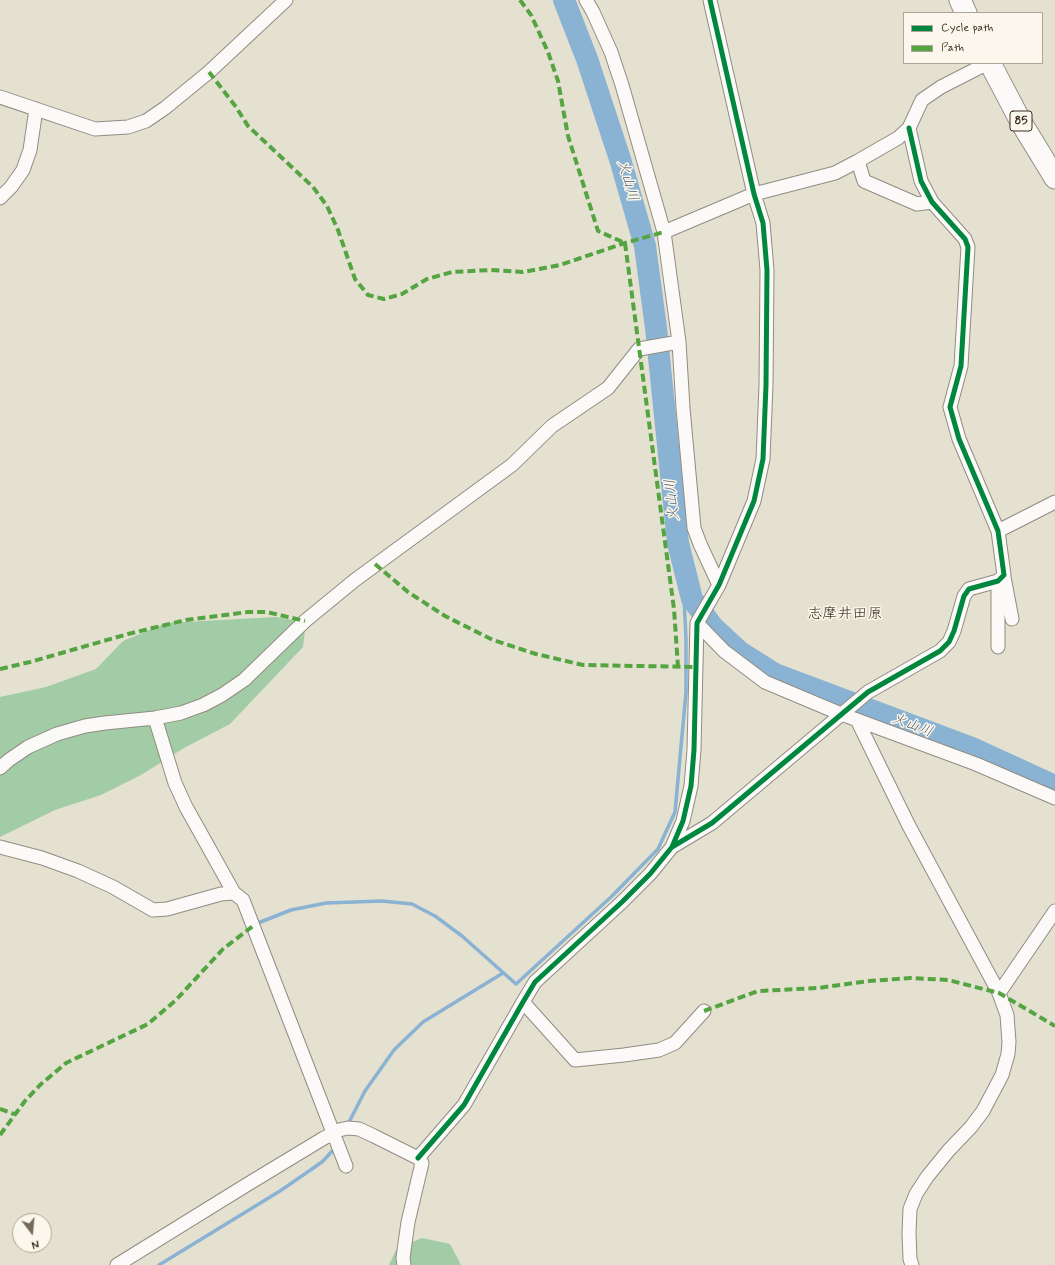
<!DOCTYPE html>
<meta charset="utf-8">
<style>
body{margin:0}
#map{position:relative;width:1055px;height:1265px;overflow:hidden;background:#e5e1d0;font-family:Mynerve,sans-serif}
canvas{display:block}
.legend{position:absolute;left:903px;top:12px;width:140px;height:52px;box-sizing:border-box;background:#fbf7ec;border:1px solid #aea59a;margin:0;padding:5px 7px;list-style:none;font-size:12px;color:#3b2a1e}
.legend li{display:flex;align-items:center;gap:8px;height:20px}
.legend b{width:20px;border:1px solid #aea59a}
.north{position:absolute;left:12px;top:1213px;width:40px;height:40px;box-sizing:border-box;background:#fbf7ec;border:1px solid #aea59a;border-radius:50%;rotate:164deg;font-size:11px;font-weight:700;line-height:16px;text-align:center;color:#3b2a1e}
.north::after{content:'';display:block;margin:auto;width:14px;height:18px;background:#766a5c;clip-path:polygon(50% 0,100% 100%,50% 72%,0 100%)}
</style>
<div id="map">
<canvas width="1055" height="1265"></canvas>
<ul class="legend">
<li><b style="height:5px;background:#00873e"></b>Cycle path</li>
<li><b style="height:5px;background:#54a441"></b>Path</li>
</ul>
<div class="north">N</div>
</div>
<script>
const ctx = document.querySelector('canvas').getContext('2d');
ctx.lineJoin = 'round';
function fill(path, color) { ctx.fillStyle = color; ctx.fill(path, 'evenodd'); }
const shape = rows => new Path2D(rows.map(r => 'M' + r).join(''));
function trace(path, color, width, dash) { ctx.strokeStyle = color; ctx.lineWidth = width; ctx.lineCap = dash ? 'butt' : 'round'; ctx.setLineDash(dash || []); ctx.stroke(path); }
function drawText(font, color, halo, rows, align = 'center') {
  ctx.font = font + ' Mynerve,"Klee One",sans-serif'; ctx.lineWidth = 3; ctx.setLineDash([]); ctx.textBaseline = 'middle'; ctx.strokeStyle = halo; ctx.fillStyle = color; for (const [text, x, y, turn = 0] of rows) {
    ctx.save(); ctx.translate(x, y); ctx.rotate((+turn || 0) * Math.PI / 180); ctx.textAlign = isNaN(turn) ? turn : align; if (halo) ctx.strokeText(text, 0, 0); ctx.fillText(text, 0, 0); ctx.restore();
  }
}
fill(shape([
 [276,617,298,621,305,630,303,647,230,724,184,748,141,775,101,795,55,810,0,837,0,697,46,687,96,669,123,641,166,623],
 [422,1238,450,1244,461,1265,389,1265,397,1248]
]), '#a2cca6');
trace(shape([
 [258,923,291,910,326,903,382,901,412,904,435,916,462,936,516,984,611,897,658,849,675,812,686,692,686,639,684,598,686,576],
 [347,1126,365,1091,394,1050,423,1022,503,973],
 [159,1265,280,1191,322,1162,336,1147]
]), '#8ab2d2', 3.5);
trace(shape([
 [564,0,587,59,620,159,645,246,656,328,678,543,692,599,713,627,740,652,775,674,972,748,1055,786]
]), '#8ab2d2', 22);
const street = shape([
 [586,0,593,12,611,52,622,85,664,232,679,342,683,408,694,528,700,544,719,585],
 [0,97,95,129,128,127,146,121,165,108,209,72,286,0],
 [858,161,864,181,917,204,932,202],
 [0,198,11,187,23,170,30,150,36,109],
 [664,232,754,194,835,173,858,161,898,138,909,128,922,100,941,87,988,63],
 [998,531,1055,502],
 [1004,577,1012,619],
 [697,623,724,651,765,682,841,714,976,764,1055,798],
 [998,647,998,581],
 [155,718,175,783,186,807,234,893,243,900,346,1166],
 [857,720,909,826,999,993,1007,1015,1009,1042,1008,1054,1002,1075,983,1111,971,1127,949,1150,927,1177,916,1194,910,1209,909,1233,910,1259,912,1265],
 [0,768,9,760,28,747,57,734,85,726,105,723,155,718,181,713,203,705,222,695,244,680,305,621,355,580,512,465,552,426,608,388,639,349,679,342],
 [0,847,42,858,78,871,113,887,153,910,167,909,221,894,234,893],
 [672,847,683,821,691,786,694,750,697,623,719,585,754,501,763,459,766,385,767,270,763,223,754,194,710,0],
 [999,993,1055,911],
 [523,1002,575,1060,624,1055,659,1050,675,1043,704,1011],
 [418,1158,464,1105,523,1002,535,982,622,902,650,874,672,847,712,823,868,692,940,651,949,642,954,631,964,596,969,589,998,581,1004,575,998,531,959,439,950,407,961,366,968,247,965,239,932,202,921,181,909,128],
 [117,1265,248,1184,324,1138,339,1130,348,1128,359,1129,374,1136,418,1158,422,1163,408,1222,403,1258,404,1265]
]);
const primary = shape([
 [960,0,966,13],
 [990,63,1022,124,1055,178]
]);
trace(street, '#918c82', 15);
trace(primary, '#918c82', 23);
trace(street, '#fbfaf8', 13);
trace(primary, '#fbfaf8', 21);
trace(shape([
 [520,0,531,15,548,52,558,81,568,136,598,231,625,243],
 [209,72,236,107,248,126,313,187,327,206,338,230,355,279,368,295,384,299,402,294,427,279,452,272,490,270,523,272,560,265,625,243,664,232],
 [625,243,674,609,678,667],
 [375,564,408,592,445,616,493,640,536,654,583,665,696,667],
 [0,669,30,662,128,634,186,620,248,612,267,612,305,621],
 [704,1011,758,991,818,988,869,981,911,978,948,980,999,993,1055,1026],
 [0,1109,14,1114],
 [0,1135,25,1101,40,1085,66,1063,148,1024,176,1000,223,949,253,926]
]), '#54a441', 4, [8, 4]);
trace(shape([
 [672,847,683,821,691,786,694,750,697,623,719,585,754,501,763,459,766,385,767,270,763,223,754,194,710,0],
 [418,1158,464,1105,523,1002,535,982,622,902,650,874,672,847,712,823,868,692,940,651,949,642,954,631,964,596,969,589,998,581,1004,575,998,531,959,439,950,407,961,366,968,247,965,239,932,202,921,181,909,128]
]), '#00873e', 5);
for (const [x, y, w] of [
 [1021,121,22]
]) { const box = new Path2D(); box.roundRect(x - w / 2, y - 10, w, 20, 3); ctx.fillStyle = '#fbf7ec'; ctx.fill(box); trace(box, '#3b2a1e', 1); }
drawText('bold 12px', '#3b2a1e', null, [
 ["85",1021,121]
]);
drawText('italic 14px', '#4b5866', '#fbf7ec', [
 ["火山川",627,181,74],
 ["火山川",673,500,-96],
 ["火山川",912,726,21]
]);
drawText('15px', '#3b2a1e', '#fbf7ec', [
 ["志摩井田原",845,615]
]);
</script>
